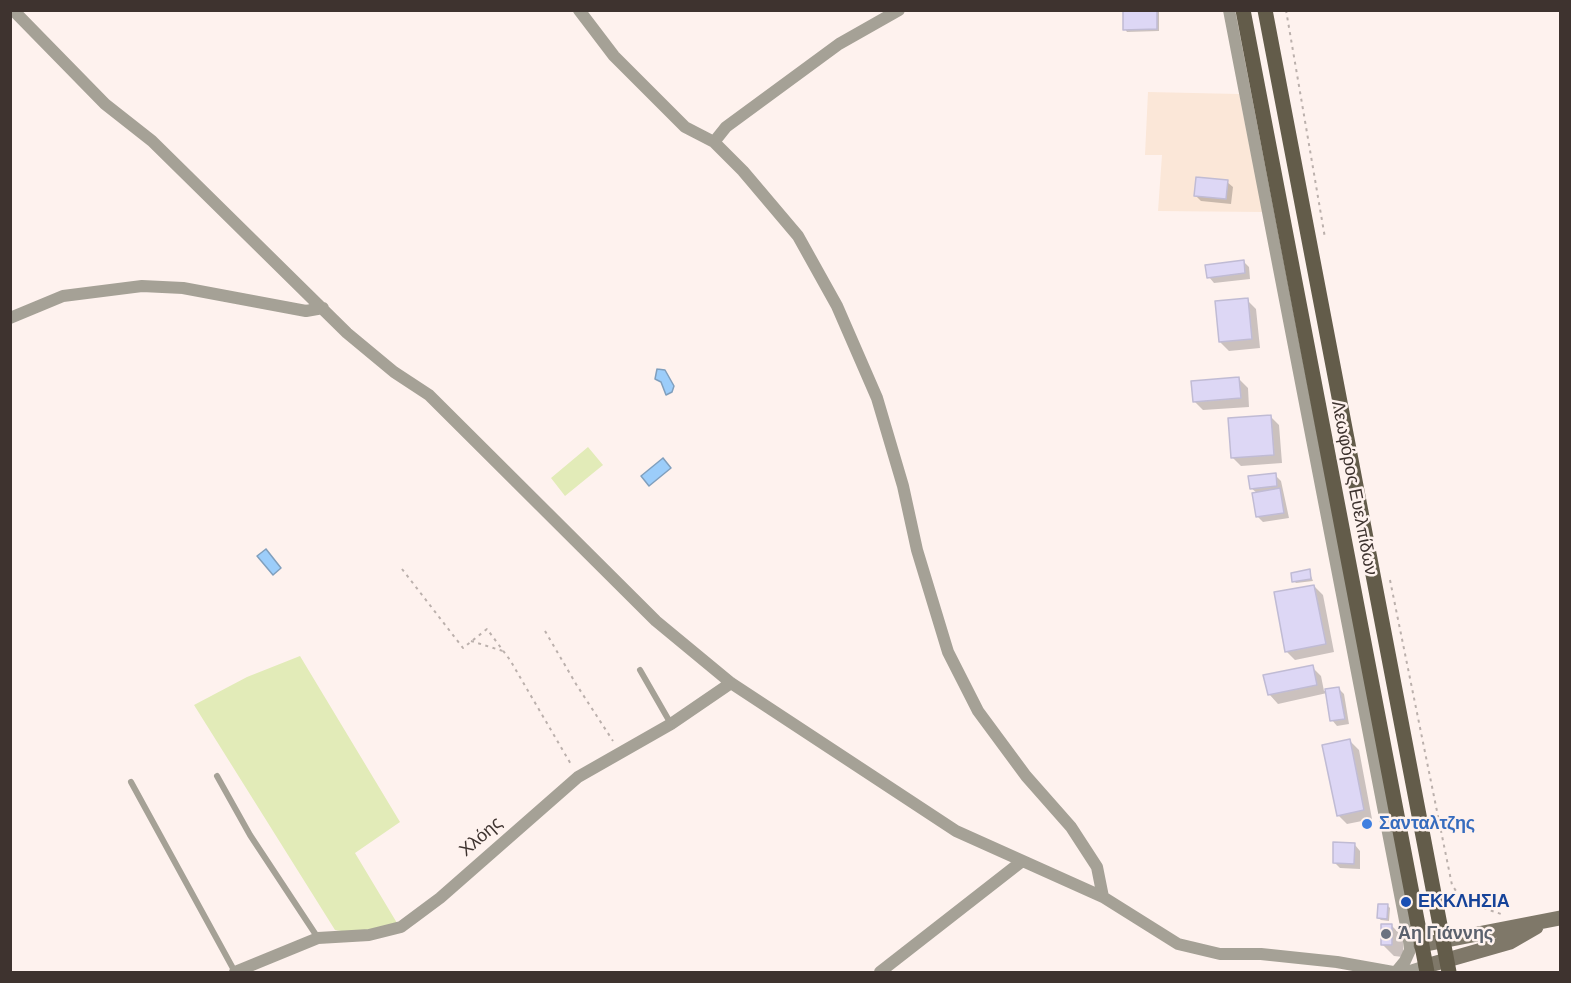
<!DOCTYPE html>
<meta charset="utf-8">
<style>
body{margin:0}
#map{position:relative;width:1571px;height:983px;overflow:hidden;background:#fef2ee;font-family:"PT Sans",sans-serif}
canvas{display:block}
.frame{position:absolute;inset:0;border:12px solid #3e332f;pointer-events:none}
</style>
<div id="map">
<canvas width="1571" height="983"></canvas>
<div class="frame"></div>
</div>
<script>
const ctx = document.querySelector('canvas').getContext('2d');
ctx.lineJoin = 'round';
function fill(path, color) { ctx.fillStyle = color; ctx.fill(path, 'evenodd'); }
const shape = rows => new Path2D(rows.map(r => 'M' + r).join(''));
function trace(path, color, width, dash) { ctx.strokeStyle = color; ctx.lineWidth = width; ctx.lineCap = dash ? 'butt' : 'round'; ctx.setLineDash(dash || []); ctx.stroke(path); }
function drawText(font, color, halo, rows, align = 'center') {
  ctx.font = font + ' "PT Sans",sans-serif'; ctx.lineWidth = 5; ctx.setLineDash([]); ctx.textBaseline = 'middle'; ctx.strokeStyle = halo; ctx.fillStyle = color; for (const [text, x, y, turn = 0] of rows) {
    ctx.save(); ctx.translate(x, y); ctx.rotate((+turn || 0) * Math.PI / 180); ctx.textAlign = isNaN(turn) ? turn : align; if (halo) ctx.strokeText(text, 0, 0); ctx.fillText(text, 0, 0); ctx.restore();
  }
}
fill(shape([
 [1148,92,1239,94,1263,212,1158,211,1162,155,1145,155]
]), '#fbe7d8');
fill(shape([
 [588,447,603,465,565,496,551,478],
 [300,656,400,822,355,853,397,923,354,933,335,930,194,705,247,677]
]), '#e2ebb8');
const water = shape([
 [657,369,665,370,674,386,672,392,666,395,661,382,655,379,657,369],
 [663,458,671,468,649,486,641,476,663,458],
 [266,549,281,568,273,575,257,556,266,549]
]);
fill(water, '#9ccdfa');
trace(water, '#809fbd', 1.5);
fill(shape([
 [1124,10,1159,10,1159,31,1127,32,1125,29],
 [1227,182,1233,187,1231,204,1201,201,1196,196],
 [1243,261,1249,267,1250,279,1214,283,1209,277],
 [1247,300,1256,309,1260,348,1229,351,1220,342],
 [1239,379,1248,388,1249,407,1203,410,1194,401],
 [1270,416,1279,425,1282,463,1241,466,1232,457],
 [1275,475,1281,481,1289,518,1263,522,1257,516,1257,493,1251,488],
 [1309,571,1313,581,1296,583,1294,581],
 [1314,586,1323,595,1334,652,1295,660,1286,651],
 [1312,667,1321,676,1324,691,1338,688,1344,694,1349,724,1337,726,1332,720,1327,693,1278,704,1269,694],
 [1350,741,1359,750,1372,819,1347,824,1338,815],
 [1355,845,1360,851,1360,869,1340,868,1334,862],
 [1388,906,1390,908,1389,921,1381,920,1378,918],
 [1391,925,1403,937,1403,957,1394,956,1382,944]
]), '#0003');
const building = shape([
 [1123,10,1157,10,1157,29,1123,30,1123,10],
 [1196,177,1228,180,1226,199,1194,196,1196,177],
 [1244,260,1245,273,1207,278,1205,265,1244,260],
 [1248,298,1252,339,1219,342,1215,301,1248,298],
 [1239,377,1241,398,1193,402,1191,381,1239,377],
 [1271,415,1274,455,1231,458,1228,418,1271,415],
 [1276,473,1277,486,1250,489,1248,476,1276,473],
 [1280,488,1284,513,1256,517,1252,493,1280,488],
 [1310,569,1311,579,1292,582,1291,573,1310,569],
 [1314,585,1326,644,1285,652,1274,592,1314,585],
 [1313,665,1317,685,1268,695,1263,675,1313,665],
 [1339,687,1345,719,1330,721,1325,689,1339,687],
 [1350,739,1364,810,1337,816,1322,745,1350,739],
 [1333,842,1355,843,1354,864,1333,863,1333,842],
 [1378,904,1388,904,1387,919,1377,918,1378,904],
 [1381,924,1392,924,1392,945,1381,945,1381,924]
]);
fill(building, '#ddd7f5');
trace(building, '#c0bbd4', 1.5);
trace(shape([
 [1286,10,1325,238],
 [402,569,463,648,487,629,510,660,572,766],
 [1390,580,1452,885,1463,901,1501,914],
 [545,631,576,684,613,741],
 [471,641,503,651]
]), '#bbb0ac', 2, [3, 4.5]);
trace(shape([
 [640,670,671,724],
 [217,776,250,835,318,938],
 [131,782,235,972]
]), '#a5a196', 6);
trace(shape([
 [13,10,105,104,152,141,347,333,394,372,429,395,656,621,731,683,956,831,1103,897,1178,944,1220,954,1261,954,1337,962,1393,972],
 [579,10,614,56,685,127,714,142,743,171,798,236,837,306,877,398,903,486,917,550,948,652,978,711,1026,776,1071,827,1097,867,1103,897],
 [1229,10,1409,941,1410,950,1405,961,1396,972],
 [714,142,726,127,839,44,899,10],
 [10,318,63,296,142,286,183,288,306,311,323,308],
 [235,972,318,938,369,935,401,927,440,898,578,777,671,724,731,683],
 [880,972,1021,862],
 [1407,972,1426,966]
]), '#a5a196', 12);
trace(shape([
 [1421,945,1560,918],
 [1426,966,1510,942,1536,927]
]), '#7f7869', 15);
trace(shape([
 [1243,10,1427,972],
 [1265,10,1449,972]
]), '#635c4a', 15);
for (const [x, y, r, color] of [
 [1367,824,6,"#3f7fe0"],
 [1406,902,6,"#1a4fb4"],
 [1386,934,6,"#6b7280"]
]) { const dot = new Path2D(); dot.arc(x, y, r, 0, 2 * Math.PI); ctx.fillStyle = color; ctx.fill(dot); trace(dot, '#fef2ee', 2); }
drawText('18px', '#3e332f', '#fef2ee', [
 ["Λεωφόρος Ευελπίδων",1354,488,79],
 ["Χλόης",481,837,-41]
]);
drawText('bold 18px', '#366cbe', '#fef2ee', [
 ["Σανταλτζης",1379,824]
], 'left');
drawText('bold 18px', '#164399', '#fef2ee', [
 ["ΕΚΚΛΗΣΙΑ",1418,902]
], 'left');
drawText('bold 18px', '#5b616d', '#fef2ee', [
 ["Άη Γιάννης",1398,934]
], 'left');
</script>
